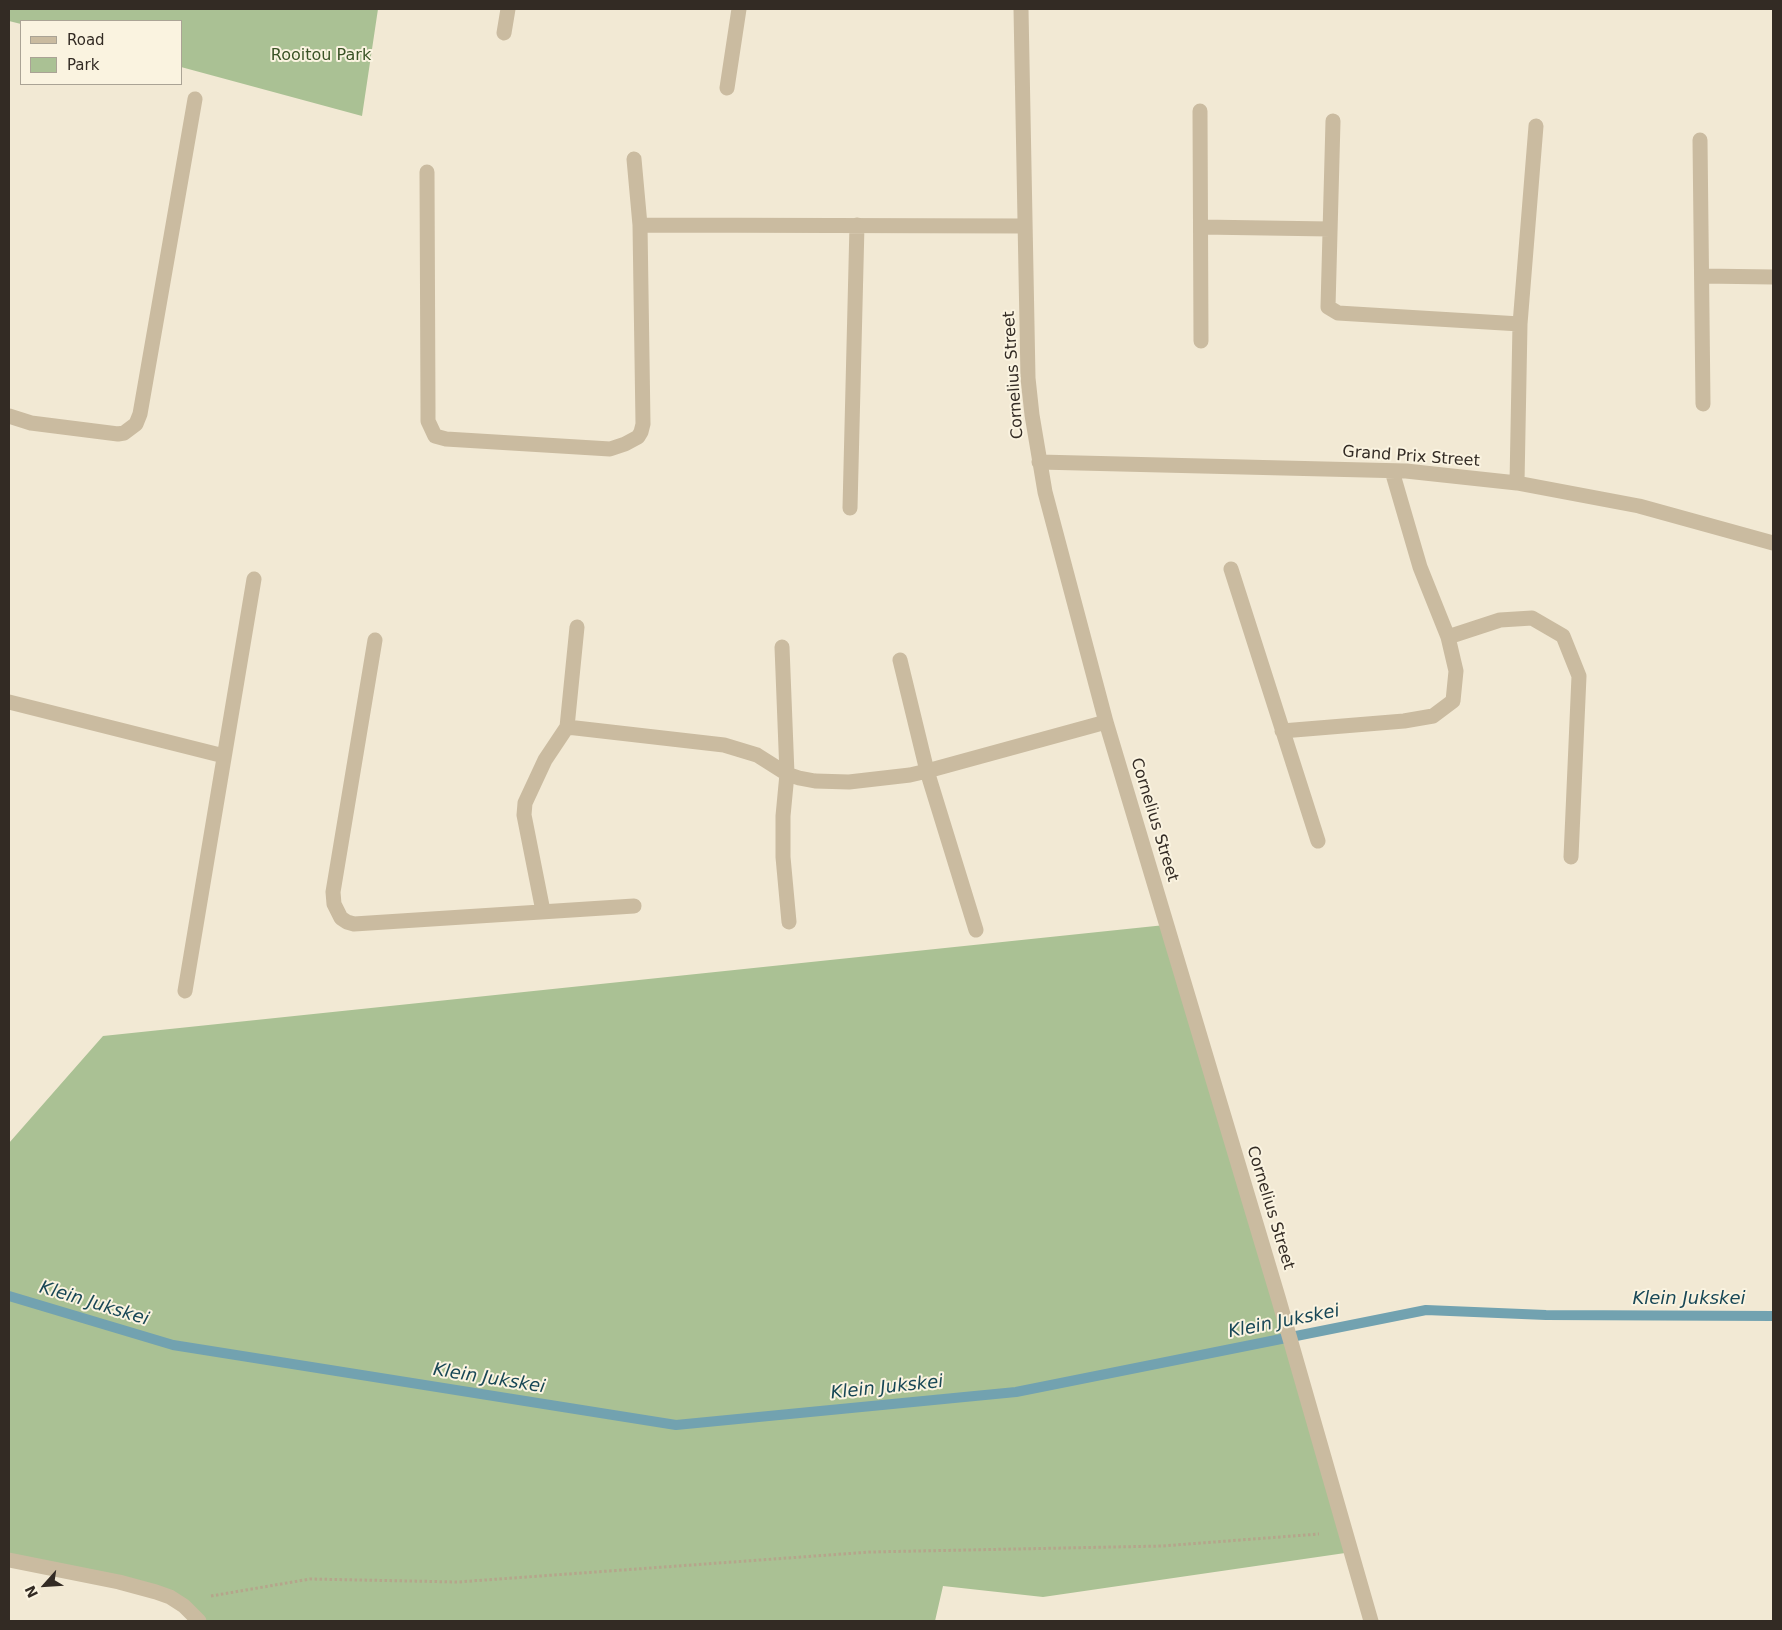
<!DOCTYPE html>
<style>
body{margin:0}
#map{position:relative;width:1782px;height:1630px;overflow:hidden;background:#f2e9d4;font-family:"DejaVu Sans",sans-serif}
canvas{display:block}
.frame{position:absolute;inset:0;border:10px solid #332b24;pointer-events:none}
.legend{position:absolute;left:20px;top:20px;width:162px;height:65px;box-sizing:border-box;background:#faf3e0;border:1px solid #aaa395;margin:0;padding:6px 9px;list-style:none;font-size:15px;color:#332b24}
.legend li{display:flex;align-items:center;gap:10px;height:25px}
.legend b{width:25px;border:1px solid #aaa395}
.north{position:absolute;left:20px;top:1560px;width:50px;height:50px;-webkit-text-stroke:4px #faf3e0;paint-order:stroke;rotate:244deg;font-size:14px;font-weight:700;line-height:20px;text-align:center;color:#332b24}
.north::after{content:'';display:block;margin:auto;width:18px;height:22px;background:#332b24;clip-path:polygon(50% 0,100% 100%,50% 72%,0 100%)}
</style>
<div id="map">
<canvas width="1782" height="1630"></canvas>
<div class="frame"></div>
<ul class="legend">
<li><b style="height:6px;background:#cabba0"></b>Road</li>
<li><b style="height:14px;background:#aac194"></b>Park</li>
</ul>
<div class="north">N</div>
</div>
<script>
const ctx = document.querySelector('canvas').getContext('2d');
ctx.lineJoin = 'round';
function fill(path, color) { ctx.fillStyle = color; ctx.fill(path, 'evenodd'); }
const shape = rows => new Path2D(rows.map(r => 'M' + r).join(''));
function trace(path, color, width, dash) { ctx.strokeStyle = color; ctx.lineWidth = width; ctx.lineCap = dash ? 'butt' : 'round'; ctx.setLineDash(dash || []); ctx.stroke(path); }
function drawText(font, color, halo, rows, align = 'center') {
  ctx.font = font + ' "DejaVu Sans",sans-serif'; ctx.lineWidth = 4; ctx.setLineDash([]); ctx.textBaseline = 'middle'; ctx.strokeStyle = halo; ctx.fillStyle = color; for (const [text, x, y, turn = 0] of rows) {
    ctx.save(); ctx.translate(x, y); ctx.rotate((+turn || 0) * Math.PI / 180); ctx.textAlign = isNaN(turn) ? turn : align; if (halo) ctx.strokeText(text, 0, 0); ctx.fillText(text, 0, 0); ctx.restore();
  }
}
fill(shape([
 [9,9,378,9,362,116,181,67,181,21,21,21,21,24,9,21],
 [1165,925,1352,1552,1043,1597,943,1586,935,1621,204,1621,184,1600,9,1554,9,1143,103,1036]
]), '#aac194');
trace(shape([
 [9,1296,173,1345,676,1425,1016,1392,1426,1310,1546,1315,1773,1316]
]), '#72a2b0', 10);
trace(shape([
 [211,1596,310,1579,458,1582,870,1552,1162,1546,1319,1534]
]), '#b5a58b', 3, [2.5, 2.5]);
trace(shape([
 [1021,9,1028,378,1032,415,1045,492,1106,722,1278,1297,1371,1621],
 [504,33,508,9],
 [727,88,739,9],
 [1200,111,1201,341],
 [1333,121,1328,307,1338,313,1520,324],
 [1700,140,1703,404],
 [427,172,428,411,428,421,435,436,446,439,610,449,625,444,638,437,641,432,643,424,640,225,634,159],
 [640,225,1025,226],
 [1201,227,1330,229],
 [1702,276,1773,277],
 [9,416,31,423,118,434,124,433,136,424,140,414,195,99],
 [1039,462,1406,471,1517,483,1639,506,1773,543],
 [1517,483,1520,324,1536,126],
 [850,508,857,225],
 [1231,569,1318,841],
 [1448,637,1500,620,1532,618,1563,636,1579,676,1571,857],
 [375,640,333,892,334,904,341,918,347,922,354,924,634,906],
 [782,647,787,774,783,816,783,857,789,922],
 [900,660,927,771,976,930],
 [9,702,224,756],
 [567,727,577,627],
 [1282,731,1404,721,1433,716,1453,701,1456,671,1448,637,1420,567,1392,471],
 [543,911,524,815,525,803,545,760,567,727,724,745,757,755,787,774,799,778,815,781,849,782,910,775,927,771,1106,722],
 [185,991,254,579],
 [9,1560,119,1582,156,1592,170,1597,184,1606,199,1621]
]), '#cabba0', 15);
drawText('16px', '#3a5326', '#faf3e0', [
 ["Rooitou Park",321,56]
]);
drawText('16px', '#332b24', '#faf3e0', [
 ["Cornelius Street",1014,375,-94],
 ["Grand Prix Street",1411,457,4],
 ["Cornelius Street",1154,820,73],
 ["Cornelius Street",1270,1208,73]
]);
drawText('italic 18px', '#184756', '#faf3e0', [
 ["Klein Jukskei",1689,1299],
 ["Klein Jukskei",94,1304,17],
 ["Klein Jukskei",1284,1322,-11],
 ["Klein Jukskei",489,1379,9],
 ["Klein Jukskei",887,1388,-6]
]);
</script>
